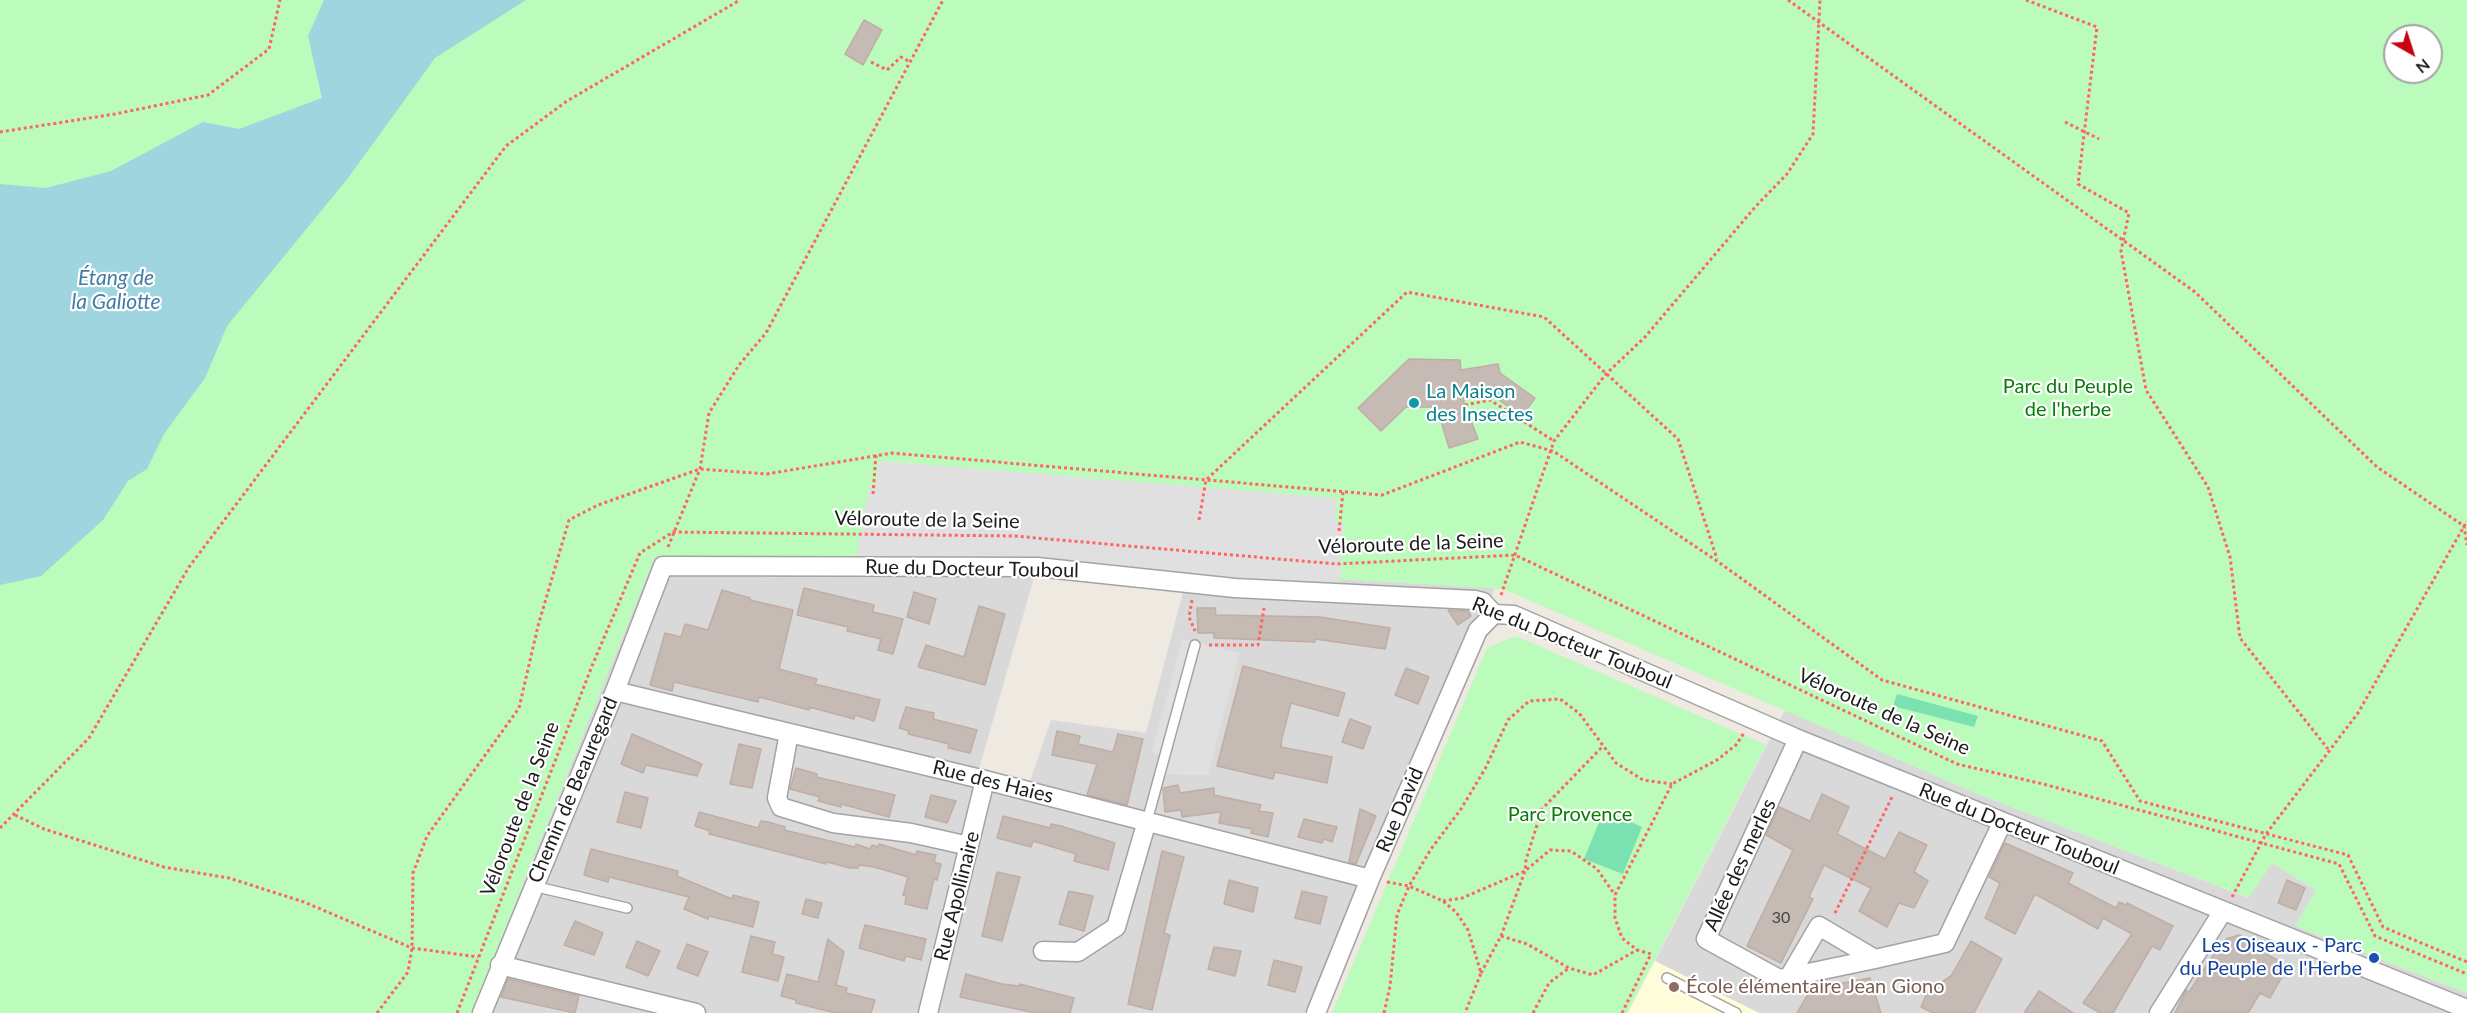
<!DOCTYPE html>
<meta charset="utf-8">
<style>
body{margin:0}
#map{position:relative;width:2467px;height:1013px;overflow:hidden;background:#eee9e1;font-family:Lato,sans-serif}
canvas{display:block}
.north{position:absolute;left:2383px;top:24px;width:60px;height:60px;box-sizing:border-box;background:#fff;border:2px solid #a4a4a4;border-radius:50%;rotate:141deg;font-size:16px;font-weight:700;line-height:24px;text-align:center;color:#1c1c1c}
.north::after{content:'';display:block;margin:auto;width:21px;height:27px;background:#c80010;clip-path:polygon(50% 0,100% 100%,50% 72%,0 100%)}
</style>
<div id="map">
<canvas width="2467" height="1013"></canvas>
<div class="north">N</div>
</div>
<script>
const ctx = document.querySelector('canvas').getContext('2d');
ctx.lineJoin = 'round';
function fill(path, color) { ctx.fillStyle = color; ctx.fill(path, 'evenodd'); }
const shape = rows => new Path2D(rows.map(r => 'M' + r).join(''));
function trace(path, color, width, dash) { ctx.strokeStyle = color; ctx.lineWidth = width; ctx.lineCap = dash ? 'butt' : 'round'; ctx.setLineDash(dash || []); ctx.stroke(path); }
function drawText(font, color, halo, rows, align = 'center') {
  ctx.font = font + ' Lato,sans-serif'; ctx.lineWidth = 4.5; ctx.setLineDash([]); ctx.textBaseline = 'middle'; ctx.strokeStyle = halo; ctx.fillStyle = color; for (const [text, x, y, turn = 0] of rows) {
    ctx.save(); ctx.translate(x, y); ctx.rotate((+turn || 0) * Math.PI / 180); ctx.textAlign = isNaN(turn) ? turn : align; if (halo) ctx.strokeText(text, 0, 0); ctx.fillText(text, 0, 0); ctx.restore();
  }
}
fill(shape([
 [655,556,858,556,1037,567,979,769,1030,781,1051,720,1146,733,1183,592,1335,593,1340,579,1495,588,1310,1013,471,1013],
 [1785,710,1978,794,2248,898,2272,863,2316,890,2295,926,2467,993,2467,1013,1759,1013,1655,961]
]), '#dad9d9');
fill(shape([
 [1655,961,1759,1013,1628,1013]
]), '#fffcd9');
fill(shape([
 [0,0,2467,0,2467,993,2295,926,2316,890,2272,863,2249,898,1978,794,1503,589,1340,579,1344,524,1335,523,1337,499,879,461,876,485,870,485,858,556,655,556,471,1013,0,1013],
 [2395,36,2431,36,2431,72,2395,72],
 [1516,636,1766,745,1627,1013,1332,1013,1487,648]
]), '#bbfbbb');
fill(shape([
 [1897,694,1978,716,1974,727,1893,706],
 [1604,810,1642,827,1623,874,1584,859]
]), '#7be1b1');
fill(shape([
 [879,461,1337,498,1335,523,1344,524,1340,579,1336,593,1037,567,854,566,870,484,876,485],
 [1182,639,1240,653,1208,775,1164,774,1168,761,1152,752]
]), '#e0e0e0');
fill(shape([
 [324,0,526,0,435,58,348,178,227,326,205,378,164,434,147,469,128,481,103,520,41,576,0,585,0,184,46,188,111,171,203,122,239,129,322,98,308,36]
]), '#9fd5de');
const building = shape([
 [864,20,882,30,863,65,845,54,864,20],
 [1409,359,1460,360,1461,370,1498,364,1500,373,1535,398,1522,416,1493,396,1463,400,1478,439,1449,448,1437,407,1406,407,1381,431,1358,408,1409,359],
 [804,588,874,605,873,612,903,619,893,654,878,650,881,639,847,631,848,627,797,615,804,588],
 [722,590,750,598,750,600,793,610,779,669,817,679,815,684,880,700,874,721,855,715,854,719,809,707,809,710,759,697,758,702,674,682,672,691,650,685,665,633,681,637,685,624,708,630,722,590],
 [914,592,936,599,929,624,907,617,914,592],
 [979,606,1005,614,985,685,918,667,926,645,964,657,979,606],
 [1197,608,1215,608,1216,615,1320,617,1390,628,1385,649,1315,639,1315,642,1214,638,1214,633,1198,633,1197,608],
 [1448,610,1468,611,1471,616,1458,625,1448,610],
 [1243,666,1345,693,1338,716,1291,703,1282,738,1281,747,1332,757,1327,783,1275,772,1273,779,1217,766,1243,666],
 [1406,668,1429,677,1418,704,1395,695,1406,668],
 [906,707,934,713,933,719,977,730,970,753,948,748,949,744,908,734,909,731,899,728,906,707],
 [1350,719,1371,727,1363,749,1342,742,1350,719],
 [1057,731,1080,736,1078,744,1113,752,1118,734,1143,739,1127,805,1087,795,1097,764,1052,755,1057,731],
 [632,734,702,764,697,776,646,765,643,773,621,764,632,734],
 [739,744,761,749,752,788,730,784,739,744],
 [796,768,817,774,816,777,895,795,889,817,841,804,841,807,818,801,820,797,790,789,796,768],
 [1178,785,1180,793,1214,788,1214,795,1261,805,1259,811,1273,813,1268,837,1251,833,1252,829,1219,823,1221,812,1182,817,1181,810,1165,812,1163,788,1178,785],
 [625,792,648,798,641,828,617,822,625,792],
 [1822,794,1849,807,1837,834,1885,859,1899,832,1927,845,1914,872,1928,881,1914,908,1899,903,1887,927,1859,911,1871,888,1824,865,1809,897,1813,899,1781,963,1747,946,1793,850,1766,835,1779,807,1810,821,1822,794],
 [931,795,956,801,947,823,925,817,931,795],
 [1360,809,1376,816,1356,864,1349,862,1360,809],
 [699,812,758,828,761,821,768,822,785,827,784,830,855,847,856,844,870,849,872,845,878,847,879,844,916,855,917,851,936,855,934,862,941,864,937,880,934,879,927,909,905,904,906,896,903,895,908,877,874,867,859,865,858,868,850,868,827,862,826,864,709,834,710,831,695,826,699,812],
 [1003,816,1050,828,1051,824,1061,826,1115,843,1108,870,1074,861,1076,854,1033,841,1031,847,997,838,1003,816],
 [1304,819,1337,827,1332,842,1324,839,1322,843,1298,837,1304,819],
 [2005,843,2073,873,2068,883,2116,908,2119,902,2126,905,2127,903,2173,926,2160,950,2152,946,2113,1013,2100,1013,2083,1003,2132,934,2103,918,2098,929,2035,894,2015,934,1985,918,2000,883,1989,877,2005,843],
 [591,849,678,871,677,876,732,899,733,895,759,902,753,927,709,916,708,919,684,909,689,897,609,877,608,882,584,875,591,849],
 [1162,851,1184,857,1164,933,1170,935,1152,1010,1128,1004,1162,851],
 [997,872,1020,877,1002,941,982,936,997,872],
 [1229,880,1258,888,1253,912,1224,904,1229,880],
 [2287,880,2305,888,2296,910,2278,903,2287,880],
 [1069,891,1093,896,1084,931,1059,924,1069,891],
 [1302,891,1327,897,1320,924,1295,918,1302,891],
 [806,899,822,903,818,918,802,914,806,899],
 [575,921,603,933,594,955,564,945,575,921],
 [865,925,926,939,921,960,906,956,904,961,859,948,865,925],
 [2239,935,2271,950,2268,955,2288,966,2270,998,2260,993,2248,1013,2175,1013,2186,990,2189,992,2220,945,2222,946,2226,939,2239,935],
 [751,936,775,942,772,954,784,957,778,981,742,972,751,936],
 [828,939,844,952,836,985,847,988,846,993,875,1000,871,1013,835,1013,796,1003,796,1000,781,996,787,974,818,982,828,939],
 [637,941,660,951,648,976,626,967,637,941],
 [1971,941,2002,959,1974,1013,1933,1013,1921,1007,1928,991,1951,976,1971,941],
 [687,944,708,952,698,976,677,968,687,944],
 [1214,947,1241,951,1235,976,1208,969,1214,947],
 [1274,960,1302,967,1295,992,1268,985,1274,960],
 [966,974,1002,984,1019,986,1020,984,1074,998,1070,1013,1035,1013,960,997,966,974],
 [1870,978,1881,1013,1797,1013,1811,989,1870,978],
 [508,979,579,996,575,1013,501,997,508,979],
 [2039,991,2073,1013,2024,1013,2039,991]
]);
fill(building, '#c6bab4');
trace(building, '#c0ada3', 1.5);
const lane = shape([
 [1147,821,1195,645],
 [533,886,627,908],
 [1667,978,1736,1013]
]);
const street = shape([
 [615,691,985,780,1370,879],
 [789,733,777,798,781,807,833,823,911,833,969,846],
 [1043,951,1078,952,1116,927,1147,821],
 [1875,959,1819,926,1789,977,1875,959,1945,943,2002,823],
 [500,965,696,1013],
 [1789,977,1779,979,1706,939,1798,739],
 [482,1013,615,691,663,566,1037,567,1235,588,1475,600,1483,602,1494,614,1514,615,1798,739,2467,1009],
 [928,1013,985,780],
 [1316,1013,1370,879,1478,630,1494,614],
 [2159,1013,2223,911]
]);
trace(lane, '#a3a3a3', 12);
trace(street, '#a3a3a3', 21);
trace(shape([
 [1788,0,2195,292,2377,467,2464,526,2467,545],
 [2026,0,2097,27,2078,184,2129,213,2121,251,2146,390,2208,487,2230,557,2240,638,2328,749],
 [871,62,887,70,901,57,910,62],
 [2065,122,2099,139],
 [0,132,115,114,208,95,269,49,280,0],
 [1465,405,1490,400,1554,441],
 [873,494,876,455],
 [1199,520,1206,480,1407,292,1544,317,1678,439,1717,559],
 [1339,531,1343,492],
 [668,547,700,469,709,413,739,365,766,333,943,0],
 [1501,595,1554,441,1606,374,1645,337,1756,206,1787,174,1813,134,1820,0],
 [1192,600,1189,617,1195,631],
 [1209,645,1258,645,1264,608],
 [15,815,44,829,164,867,229,878,304,902,412,948,478,957],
 [0,828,89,738,189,567,506,146,567,101,740,0],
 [1387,882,1409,886,1443,901,1456,912,1468,930,1481,973,1465,1013],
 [2232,897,2266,834,2358,713,2467,521],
 [1443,901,1462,898,1525,871,1550,850,1571,851,1597,869,1615,895],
 [1835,913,1893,795],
 [1501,936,1527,944,1569,968,1593,975,1637,950],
 [1481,973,1501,936,1525,871,1526,860,1542,809,1603,746],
 [377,1013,408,972,412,948,413,873,427,836,519,708,538,626,569,520,598,505,700,469,767,474,892,453,1382,495,1520,442,1553,451,1717,561,1882,680,2102,741,2140,801,2348,855,2383,927,2467,962],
 [457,1013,592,666,640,553,673,532,1014,536,1336,564,1515,555,1957,764,2043,784,2339,864,2375,936,2467,974],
 [1384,1013,1390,986,1397,915,1409,886,1431,849,1461,809,1485,769,1508,720,1529,701,1560,699,1579,713,1616,763,1643,780,1672,784],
 [1533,1013,1549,983,1569,968],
 [1622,1013,1651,954,1637,950,1622,938,1615,918,1615,895,1672,784,1717,760,1736,745,1744,733]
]), '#ff6561', 3, [3, 3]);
trace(lane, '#fff', 9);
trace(street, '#fff', 18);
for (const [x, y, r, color] of [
 [1414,403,6,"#0f9aa8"],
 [2374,958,6,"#1a4fb4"],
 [1674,987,6,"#8d6e63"]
]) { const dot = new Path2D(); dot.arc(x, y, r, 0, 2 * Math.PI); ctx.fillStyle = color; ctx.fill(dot); trace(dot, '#fff', 2); }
drawText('16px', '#464442', null, [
 ["30",1781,918]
]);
drawText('20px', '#077d07', '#fff', [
 ["Parc du Peuple",2068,387],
 ["de l'herbe",2068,410],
 ["Parc Provence",1570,815]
]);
drawText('20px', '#0d838f', '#fff', [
 ["La Maison",1426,392],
 ["des Insectes",1426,415]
], 'left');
drawText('20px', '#1c1c1c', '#fff', [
 ["Véloroute de la Seine",927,520,1],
 ["Véloroute de la Seine",1411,544,-2],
 ["Rue du Docteur Touboul",972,569,1],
 ["Rue du Docteur Touboul",1572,643,22],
 ["Véloroute de la Seine",1884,712,24],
 ["Rue des Haies",993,782,14],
 ["Chemin de Beauregard",573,790,-67],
 ["Véloroute de la Seine",520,809,-69],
 ["Rue David",1400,810,-67],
 ["Rue du Docteur Touboul",2019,829,22],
 ["Allée des merles",1740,865,-65],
 ["Rue Apollinaire",957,896,-76]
]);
drawText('20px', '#164399', '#fff', [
 ["Les Oiseaux - Parc",2362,946],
 ["du Peuple de l'Herbe",2362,969]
], 'right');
drawText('20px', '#785e54', '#fff', [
 ["École élémentaire Jean Giono",1686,987]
], 'left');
drawText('italic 21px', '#427ca6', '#fff', [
 ["Étang de",116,278],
 ["la Galiotte",116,302]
]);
</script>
